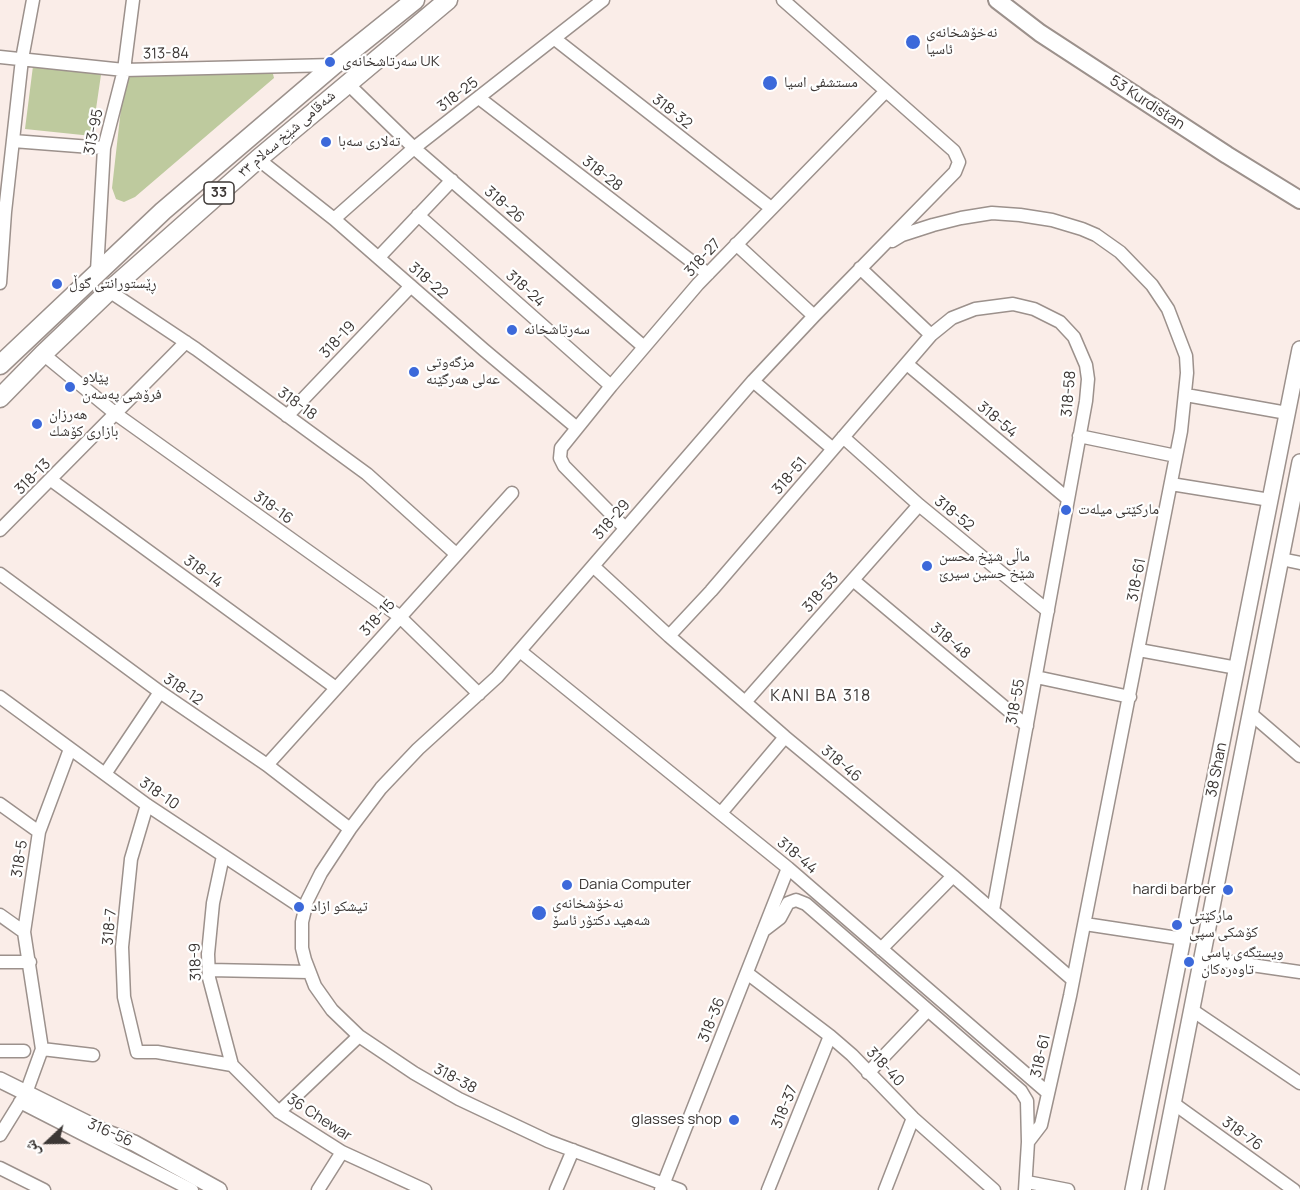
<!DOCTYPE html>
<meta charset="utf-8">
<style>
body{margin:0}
#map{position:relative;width:1300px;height:1190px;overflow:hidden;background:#faede8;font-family:Manrope,"Noto Naskh Arabic",sans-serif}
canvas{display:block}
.north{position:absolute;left:18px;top:1112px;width:60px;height:60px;-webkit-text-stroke:4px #fff;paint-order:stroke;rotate:248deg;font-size:16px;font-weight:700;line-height:24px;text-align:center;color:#3c3735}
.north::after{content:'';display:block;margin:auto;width:21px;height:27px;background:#3c3735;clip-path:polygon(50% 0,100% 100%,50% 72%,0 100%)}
</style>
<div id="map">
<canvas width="1300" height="1190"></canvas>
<div class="north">ش</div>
</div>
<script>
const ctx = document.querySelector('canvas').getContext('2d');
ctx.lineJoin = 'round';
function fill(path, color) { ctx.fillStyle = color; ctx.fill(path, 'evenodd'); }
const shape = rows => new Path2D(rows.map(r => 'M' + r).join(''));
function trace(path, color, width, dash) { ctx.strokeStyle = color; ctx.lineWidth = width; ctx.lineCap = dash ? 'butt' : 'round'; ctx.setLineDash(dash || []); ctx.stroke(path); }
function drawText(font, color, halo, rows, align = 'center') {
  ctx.font = font + ' Manrope,"Noto Naskh Arabic",sans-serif'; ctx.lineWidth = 4.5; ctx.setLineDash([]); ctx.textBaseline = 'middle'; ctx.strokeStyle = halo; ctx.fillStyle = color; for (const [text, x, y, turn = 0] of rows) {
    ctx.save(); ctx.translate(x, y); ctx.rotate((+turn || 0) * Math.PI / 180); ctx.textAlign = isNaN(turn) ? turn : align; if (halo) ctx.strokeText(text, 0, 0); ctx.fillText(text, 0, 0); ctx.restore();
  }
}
fill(shape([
 [33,66,102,68,92,136,25,129],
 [272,70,274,78,135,197,124,202,116,199,112,188,125,73]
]), '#beca9e');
const minor = shape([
 [555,39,771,208],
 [0,57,124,70,334,65],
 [347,83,414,148,644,347],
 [479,98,708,274],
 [13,141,104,148],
 [258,159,334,219,484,350,577,428],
 [418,215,611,386],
 [334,219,414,148,603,0],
 [892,241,902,235,933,225,961,218,992,213,1020,215,1052,220,1082,229,1096,235,1120,252,1152,285,1168,309,1186,356,1187,373,1181,431,1070,996,1041,1125,1028,1142,1025,1190],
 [736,244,814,316],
 [379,257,452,180],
 [860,268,931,335,952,318,975,309,1013,304,1034,309,1060,322,1074,337,1086,365,1088,379,1086,401,993,910],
 [97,271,104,148,124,70,133,0],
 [0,283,5,212,22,59,33,0],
 [109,291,196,349,367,474,456,554],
 [43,354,116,414,399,616,479,694],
 [907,364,1068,499],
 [753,381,833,449],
 [1186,395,1287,413],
 [287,416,411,286],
 [1079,436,1176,456],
 [843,437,919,505,1048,611],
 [51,480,336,688],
 [1171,484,1270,500],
 [625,528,564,466,560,458,561,448,611,386,698,284,885,92],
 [0,530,186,342],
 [1281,559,1300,563],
 [593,566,669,636,785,737,953,876,1073,980],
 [0,574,160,692,267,765,350,829],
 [853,580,1027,726],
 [669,636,711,591,931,335],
 [1139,650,1237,668],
 [520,651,788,868,1048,1093],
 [1036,677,1130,697],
 [0,697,147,805,304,909],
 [746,701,919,505],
 [1250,713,1300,756],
 [267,765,512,493],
 [105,774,160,692],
 [0,804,39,832],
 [147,805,131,859,122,947,124,997,137,1052,157,1052,232,1065,279,1112,342,1152,425,1190],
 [721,813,785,737],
 [223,856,213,903,208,954,209,978,232,1065],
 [0,915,24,932],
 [1085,924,1184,939],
 [763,931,780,918,788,903,796,900,806,904,1021,1091,1027,1101,1028,1142],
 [881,949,953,876],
 [1203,958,1300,972],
 [0,962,30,962],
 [209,970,309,972],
 [747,973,830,1036,852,1055,913,1118,994,1190],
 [1192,1010,1300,1083],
 [42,1049,93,1055],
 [0,1051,24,1051],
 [868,1073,928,1010],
 [20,1102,192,1190],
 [1173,1103,1294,1190],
 [279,1112,359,1036],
 [0,1135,26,1093,42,1049,24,932,39,832,70,749],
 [0,1168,44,1190],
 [1027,1182,1068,1190],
 [318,1190,342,1152],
 [556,1190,573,1150],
 [661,1190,788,868],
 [680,1190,548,1141,459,1099,414,1073,359,1036,332,1010,315,986,305,960,302,948,302,922,307,901,321,873,350,829,381,788,418,749,497,677,753,381,814,316,955,172,959,162,954,151,783,0],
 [768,1190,830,1036],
 [885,1190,913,1118]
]);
const tertiary = shape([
 [0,1080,105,1132,134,1143,219,1190],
 [1133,1190,1300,349],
 [1156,1190,1300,462]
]);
const secondary = shape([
 [997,0,1040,33,1227,155,1300,200]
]);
const primary = shape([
 [0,365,163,211,334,65,415,0],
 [0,398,43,354,109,291,258,159,448,0]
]);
trace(minor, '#9c918c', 15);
trace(tertiary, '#9c918c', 18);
trace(secondary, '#9c918c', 20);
trace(primary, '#9c918c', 21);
trace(minor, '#fff', 12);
trace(tertiary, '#fff', 15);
trace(secondary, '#fff', 16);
trace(primary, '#fff', 18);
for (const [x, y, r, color] of [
 [913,42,8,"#3c69da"],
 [330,62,6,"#3c69da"],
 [770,83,8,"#3c69da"],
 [326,142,6,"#3c69da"],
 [57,284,6,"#3c69da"],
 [512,330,6,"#3c69da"],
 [414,372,6,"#3c69da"],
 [70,387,6,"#3c69da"],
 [37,424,6,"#3c69da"],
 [1066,510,6,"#3c69da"],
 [927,566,6,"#3c69da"],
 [567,885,6,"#3c69da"],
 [1228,890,6,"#3c69da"],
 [299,907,6,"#3c69da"],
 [539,913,8,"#3c69da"],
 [1177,925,6,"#3c69da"],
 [1189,962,6,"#3c69da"],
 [734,1120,6,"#3c69da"]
]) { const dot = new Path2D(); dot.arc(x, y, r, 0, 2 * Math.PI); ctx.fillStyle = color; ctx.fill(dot); trace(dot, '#fff', 2); }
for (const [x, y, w] of [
 [219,193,30]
]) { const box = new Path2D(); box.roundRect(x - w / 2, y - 11, w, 22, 4.5); ctx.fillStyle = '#fff'; ctx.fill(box); trace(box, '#3c3735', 1.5); }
drawText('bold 14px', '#3c3735', null, [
 ["33",219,193]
]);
drawText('15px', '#3c3735', '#fff', [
 ["نه‌خۆشخانه‌ى",926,33],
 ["ئاسیا",926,50],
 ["سەرتاشخانەی UK",342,62],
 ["مستشفى اسيا",784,83],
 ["تەلاری سەبا",338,142],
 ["ڕێستورانتی گوڵ",69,284],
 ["سەرتاشخانە",524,330],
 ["مزگەوتی",426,363],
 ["عەلی هەرگێنە",426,380],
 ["پێلاو",82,378],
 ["فرۆشی پەسەن",82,395],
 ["هەرزان",49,415],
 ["بازاری کۆشك",49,432],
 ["مارکێتی میلەت",1078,510],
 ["ماڵی شێخ محسن",939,557],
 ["شێخ حسین سیرێ",939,574],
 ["Dania Computer",579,885],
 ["hardi barber",1216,890,"right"],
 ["نەخۆشخانەی",552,904],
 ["شەهید دکتۆر ئاسۆ",552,921],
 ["تيشكو ازاد",311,907],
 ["مارکێتی",1189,916],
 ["کۆشکی سپی",1189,933],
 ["ویستگەی پاسی",1201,953],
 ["تاوەرەکان",1201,970],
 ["glasses shop",722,1120,"right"]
], 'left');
drawText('15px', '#3c3735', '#fff', [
 ["313-84",166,54,-1],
 ["318-25",458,95,-37],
 ["53 Kurdistan",1147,103,33],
 ["318-32",672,112,38],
 ["313-95",94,132,-79],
 ["شەقامی شێخ سەلام ٣٣",287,134,-41],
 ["318-28",602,174,38],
 ["318-26",504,205,41],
 ["318-27",703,258,-47],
 ["318-22",428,281,41],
 ["318-24",525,289,42],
 ["318-19",338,340,-47],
 ["318-58",1069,394,-85],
 ["318-18",297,404,36],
 ["318-54",997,420,40],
 ["318-51",790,476,-49],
 ["318-13",33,477,-45],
 ["318-16",273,508,36],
 ["318-52",954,514,39],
 ["318-29",612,520,-49],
 ["318-14",203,572,36],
 ["318-61",1137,580,-79],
 ["318-53",821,593,-49],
 ["318-15",378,618,-48],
 ["318-48",950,641,40],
 ["318-12",183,690,34],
 ["318-55",1016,702,-80],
 ["318-46",841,764,40],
 ["38 Shan",1217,770,-79],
 ["318-10",159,794,35],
 ["318-44",797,856,40],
 ["318-5",20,859,-81],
 ["318-7",110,927,-85],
 ["318-9",196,962,-92],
 ["318-36",712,1020,-68],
 ["318-61",1041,1056,-77],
 ["318-40",885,1067,47],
 ["318-38",455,1079,28],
 ["318-37",785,1107,-68],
 ["36 Chewar",319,1118,33],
 ["316-56",110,1133,24],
 ["318-76",1242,1134,36]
]);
ctx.letterSpacing = '1.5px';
drawText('16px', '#3c3735', '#fff', [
 ["KANI BA 318",821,697]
]);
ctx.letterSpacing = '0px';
</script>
